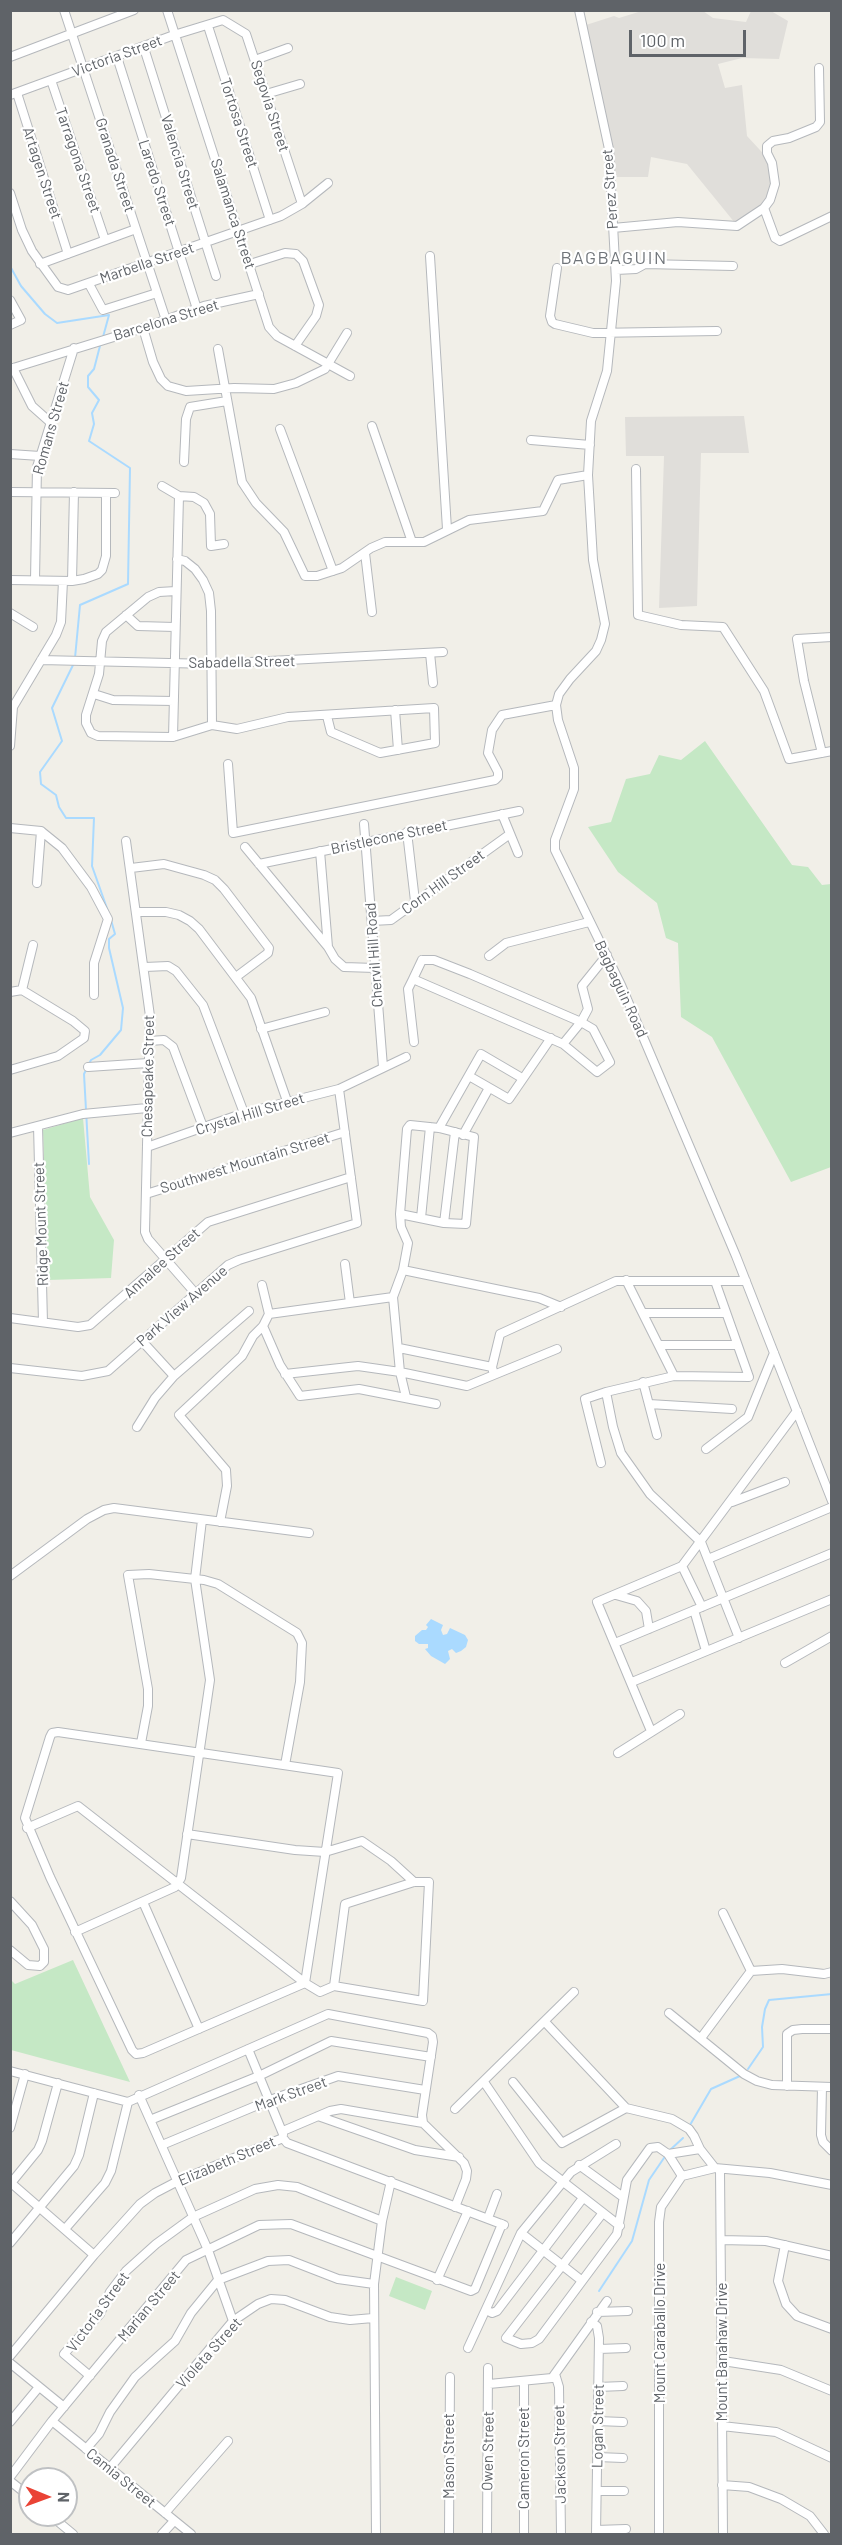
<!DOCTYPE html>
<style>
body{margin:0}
#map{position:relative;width:842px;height:2545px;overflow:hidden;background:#f1efe8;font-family:Barlow,sans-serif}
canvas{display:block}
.frame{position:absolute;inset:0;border:12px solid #5f6368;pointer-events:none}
.north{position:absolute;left:18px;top:2467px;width:60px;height:60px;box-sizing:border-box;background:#fff;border:2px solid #bfc1c3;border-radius:50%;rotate:91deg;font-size:16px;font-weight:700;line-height:24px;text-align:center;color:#5f6368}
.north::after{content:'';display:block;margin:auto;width:21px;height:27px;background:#ea4335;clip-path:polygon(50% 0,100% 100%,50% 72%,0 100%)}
.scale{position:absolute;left:629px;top:30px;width:117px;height:27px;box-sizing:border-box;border:3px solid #5f6368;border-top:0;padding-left:8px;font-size:18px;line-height:21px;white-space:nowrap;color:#5f6368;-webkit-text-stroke:4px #fff;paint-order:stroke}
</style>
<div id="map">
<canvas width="842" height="2545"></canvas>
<div class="frame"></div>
<div class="north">N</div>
<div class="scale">100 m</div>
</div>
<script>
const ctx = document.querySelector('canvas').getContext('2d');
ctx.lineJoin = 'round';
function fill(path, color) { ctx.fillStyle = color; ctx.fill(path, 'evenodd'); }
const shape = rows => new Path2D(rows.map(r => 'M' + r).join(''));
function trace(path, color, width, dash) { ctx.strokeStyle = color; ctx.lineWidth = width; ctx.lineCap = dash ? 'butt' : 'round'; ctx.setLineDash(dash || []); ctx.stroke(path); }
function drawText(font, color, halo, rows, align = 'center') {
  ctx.font = font + ' Barlow,sans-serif'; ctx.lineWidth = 4.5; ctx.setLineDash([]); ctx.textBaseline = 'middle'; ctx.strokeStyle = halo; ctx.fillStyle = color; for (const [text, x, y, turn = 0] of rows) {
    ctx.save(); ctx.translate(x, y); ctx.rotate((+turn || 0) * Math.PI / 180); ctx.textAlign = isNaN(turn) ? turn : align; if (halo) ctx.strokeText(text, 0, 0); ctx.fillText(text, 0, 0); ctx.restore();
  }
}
fill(shape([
 [645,10,703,11,713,18,746,22,751,11,771,11,788,21,779,59,742,58,718,64,725,88,742,85,747,136,772,163,769,195,759,209,735,223,687,164,651,157,648,177,615,177,586,25,614,16,619,18],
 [744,416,749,453,701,453,697,606,659,608,664,456,626,456,625,417]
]), '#e0deda');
fill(shape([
 [705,741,792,865,808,867,822,885,831,884,831,1167,791,1182,712,1037,681,1017,678,943,666,938,657,903,618,872,588,827,611,822,626,779,650,774,659,755,681,760],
 [83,1118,90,1197,114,1240,111,1278,48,1280,43,1130],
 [73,1960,130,2082,11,2050,11,1980,15,1984],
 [396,2277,432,2291,425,2310,389,2296]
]), '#c5e8c5');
fill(shape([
 [431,1619,443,1625,441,1630,443,1635,447,1634,450,1628,465,1635,468,1640,466,1647,461,1651,456,1653,452,1649,448,1651,450,1659,445,1664,431,1656,425,1649,428,1648,428,1644,419,1644,415,1641,415,1636,422,1630,426,1630,428,1627,426,1625]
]), '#aadaff');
trace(shape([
 [10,266,21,286,45,314,57,323,109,315,103,337],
 [75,658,80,605,128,584,130,468,89,441,94,424,92,413,99,400,88,387,88,376,94,369,101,342],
 [74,663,52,708,62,741,40,772,41,784,56,795,59,807,66,818,94,818,92,866,109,914],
 [89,1164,84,1074,91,1060,100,1055,121,1030,123,1008,109,948,109,939,115,934,111,920],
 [748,2069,763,2047,762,2027,765,2009,769,2000,832,1994],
 [690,2125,711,2089,740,2076],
 [670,2150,683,2138],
 [599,2291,632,2241,649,2180,666,2155]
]), '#aadaff', 2);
const minor = shape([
 [64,10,166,320],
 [167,10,269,327,277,336,350,376],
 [579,10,609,149,616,281,607,371,591,421,588,475,593,560,605,624,601,640,596,651,570,679,559,694,556,705,558,720,574,768,574,789,555,840,555,850,621,985,736,1256,832,1501],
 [208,26,270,220],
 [144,48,216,276],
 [10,57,134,10],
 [117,57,197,309],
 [255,60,288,48],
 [51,80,105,240],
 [17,93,68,254],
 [266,94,300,84],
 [10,95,174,35,223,20,246,34,302,204],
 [10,193,22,230,32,251,58,287,68,290,281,216,302,204,328,183],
 [764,208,770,200,775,184,772,163,767,153,767,146,773,141,789,138,816,127,820,122,819,68],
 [613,228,678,222,737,226,764,208,775,238,780,241,832,216],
 [430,256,447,529],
 [40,264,136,229],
 [250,264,285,253,296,254,303,261,319,305,316,316,295,346],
 [557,268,550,316,552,322,555,324,593,333,717,331],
 [616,270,636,269,645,264,733,266],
 [89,284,103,310,157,293],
 [10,300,21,320,10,325],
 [143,328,153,362,161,379,168,386,186,391,234,388,274,389,296,383,325,369,347,333],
 [218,349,242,482,256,503,284,532,305,576,317,576,342,568,371,548,385,542,424,542,469,520,543,511,558,480,588,475],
 [13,368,32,406,50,422],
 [10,369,143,328,204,306,259,294],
 [372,426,412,542],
 [280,429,333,571],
 [531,440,590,445],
 [10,454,40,456],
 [184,462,186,419,190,407,227,401],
 [636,469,638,615,681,625,723,627,764,691,789,759,832,751],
 [162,486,179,496,194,497,204,503,210,514,211,546,224,544],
 [10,492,115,493],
 [365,553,372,612],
 [177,559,185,561,195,569,203,580,209,593,211,611,212,725],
 [10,580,72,581,84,579,98,574,102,570,106,556,106,493],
 [35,580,37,467,74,348],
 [72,581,74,492],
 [176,591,159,592,148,597,106,632,102,641,99,674,86,715,86,723,91,733,98,736,173,737,212,725,237,729,288,717,434,708,435,743,380,753,331,732,327,716],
 [10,613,33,627],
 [126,615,138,626,175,627],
 [430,653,433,683],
 [41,660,212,664,443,652],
 [94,694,113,700,174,701],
 [395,710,398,750],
 [173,737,179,496],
 [10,746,13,707,56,635,61,622,63,581],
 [822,753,804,681,797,639,832,637],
 [228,764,233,833,495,780,498,777,498,772,488,753,492,730,502,715,556,705],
 [502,814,518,853],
 [364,824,383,1067],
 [10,828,41,831,62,848,91,887,108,919,94,963,94,995],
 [407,832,415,901],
 [126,841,150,1016,145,1232,148,1239,196,1294],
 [245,847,328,947,335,959,344,967,375,968],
 [320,851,328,947],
 [259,864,519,811],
 [131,868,164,864,204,875,215,880,224,889,269,948,268,953,236,977],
 [37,883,41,831],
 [137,912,166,912,179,915,190,921,199,929,251,998,287,1101],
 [372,921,391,920,510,834],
 [489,956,506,943,589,922],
 [422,960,434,960,470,974,581,1022,593,1029,610,1062,597,1072,563,1044,413,979,422,960],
 [145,967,168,966,176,971,203,1005,244,1113],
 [413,979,408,989,414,1042],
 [22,990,33,945],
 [10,992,22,990,73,1021,85,1031,84,1038,58,1056,10,1070],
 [261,1029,325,1012],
 [149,1041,164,1040,173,1047,203,1127],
 [563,1044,581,1022,588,1009,582,986,607,955],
 [88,1067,148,1063],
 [469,1076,509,1099,551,1038],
 [38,1126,43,1322],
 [439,1128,481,1054,522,1078],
 [10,1133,83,1114,147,1108],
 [463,1135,489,1088],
 [147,1147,244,1113,339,1089,406,1057],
 [146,1194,345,1132],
 [400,1214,444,1223,466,1224,474,1137,439,1128,410,1125,407,1129,400,1214,401,1227,408,1243,403,1270,393,1297,400,1372,406,1397],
 [421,1218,430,1127],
 [444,1223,455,1132],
 [345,1264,350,1303],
 [403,1270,539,1298,561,1307],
 [626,1280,674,1376],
 [643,1313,726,1313],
 [269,1314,393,1297],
 [10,1318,78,1327,90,1325,208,1222,351,1177],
 [263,1326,280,1365,300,1396,359,1389,436,1404],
 [141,1340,174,1376],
 [659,1345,737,1345],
 [399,1348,492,1367,493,1371],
 [492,1367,500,1334,616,1281,746,1281],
 [10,1368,82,1376,108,1371,228,1265,239,1260,357,1223,339,1089],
 [285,1374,358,1366,400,1372,467,1386,557,1349],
 [643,1382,657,1435],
 [606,1392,613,1427,621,1453,650,1494,701,1542,739,1638],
 [649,1404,732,1409],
 [137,1427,155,1398,174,1376,249,1311],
 [706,1449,748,1417,774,1353],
 [601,1463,585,1399,606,1392,674,1376,749,1377,715,1281],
 [732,1502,785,1482],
 [220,1522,227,1486,226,1470,179,1415,242,1356,253,1336,263,1326,269,1314,262,1285],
 [708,1559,832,1507],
 [682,1566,702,1607],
 [10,1576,87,1519,104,1510,114,1508,309,1533],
 [616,1595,637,1601,646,1611,649,1629],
 [694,1610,706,1651],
 [615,1643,832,1553],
 [785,1663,832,1636],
 [632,1682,832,1599],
 [651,1731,597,1602,682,1566,797,1411],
 [58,1732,338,1773,305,1983,143,2053,136,2054,132,2050,50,1877,25,1818,50,1737,52,1733,58,1732],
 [141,1743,148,1706,148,1689,128,1575,149,1574,204,1580,218,1584,297,1633,302,1643,300,1682,285,1765],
 [618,1753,680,1714],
 [27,1828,78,1806,305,1983,320,1992,334,1986,423,2001,429,1882,414,1882,345,1904,334,1986],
 [187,1834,295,1850,325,1852,362,1841,391,1861,414,1882],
 [10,1901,32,1925,44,1949,44,1962,40,1966,28,1965,10,1950],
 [143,1902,199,2029],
 [723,1913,751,1971],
 [75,1932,175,1887,181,1878,210,1680,195,1579,202,1520],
 [751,1971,782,1969,824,1974,832,1972],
 [669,2013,744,2074,757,2081,772,2085,832,2087],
 [545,2022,626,2108,672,2119,689,2129,694,2136,700,2149,715,2168],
 [701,2038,751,1971],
 [248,2049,283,2134],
 [10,2071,128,2102,328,2014,428,2033,432,2036,433,2042,422,2115,423,2123],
 [484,2082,539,2163,620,2226],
 [513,2082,562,2143,626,2108],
 [787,2086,787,2034,793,2030,802,2029,832,2029],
 [822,2087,821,2135,823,2142,832,2151],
 [139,2095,208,2250,233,2321],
 [455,2109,574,1992],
 [318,2116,415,2150,459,2157],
 [150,2120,259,2076,331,2041,431,2057],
 [10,2128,25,2074],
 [283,2131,330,2111,341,2109,423,2123,464,2163,467,2171,466,2179,455,2207],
 [283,2138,287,2143,504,2225],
 [162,2145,270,2100,338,2076,425,2090],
 [668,2154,700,2149],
 [579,2165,623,2197],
 [720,2169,723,2534],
 [10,2182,94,2255],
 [11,2183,38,2150,42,2141,58,2083],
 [602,2214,506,2338,521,2344,532,2343,539,2339,617,2234,627,2180,650,2148,658,2147,668,2154,682,2176],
 [488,2218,497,2194],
 [65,2229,105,2183,111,2171,128,2102],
 [521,2233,581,2280],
 [721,2240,766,2241,832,2256],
 [10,2243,74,2166,79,2155,94,2093],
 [785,2245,778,2281,786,2304,797,2316,832,2329],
 [437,2280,468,2211],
 [486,2310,492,2313,497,2311,583,2198],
 [597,2312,628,2311],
 [591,2322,597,2326,599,2338,596,2534],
 [468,2348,521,2233,571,2172,616,2144],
 [599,2349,626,2348],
 [10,2356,94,2255,140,2204,155,2193,178,2181,283,2138],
 [723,2361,781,2370,832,2391],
 [10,2363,64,2407],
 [555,2374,559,2387,561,2534],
 [90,2376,64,2354,100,2314,110,2292,126,2271,156,2244,193,2217,255,2189,278,2185,297,2187,382,2221],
 [524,2381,524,2534],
 [489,2384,552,2378,607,2301],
 [598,2387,623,2386],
 [52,2421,191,2534],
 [597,2421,623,2422],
 [10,2422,39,2387],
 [722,2426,776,2432,832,2458],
 [86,2449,99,2434,110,2412,135,2377,175,2341,191,2313,218,2280,268,2261,289,2260,338,2279,374,2284],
 [597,2457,623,2458],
 [109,2469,233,2321,258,2304,271,2299,285,2300,330,2317,350,2320,373,2318],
 [10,2477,52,2421,186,2260,259,2225,291,2224,471,2291,475,2289,502,2224],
 [10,2481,30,2497],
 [722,2485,749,2487,781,2499,810,2516,824,2534],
 [597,2491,624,2491],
 [165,2513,228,2441],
 [50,2515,73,2534],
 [596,2530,626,2529],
 [162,2534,174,2521],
 [376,2534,374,2284,382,2221,391,2181],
 [449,2534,450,2377],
 [487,2534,488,2368],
 [659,2534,659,2222,661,2207,682,2176,715,2168,770,2173,832,2185]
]);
trace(minor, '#b5b8bc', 10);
trace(minor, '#fff', 8);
drawText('15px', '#5f6368', '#fff', [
 ["Victoria Street",117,56,-20],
 ["Segovia Street",270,106,72],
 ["Tortosa Street",239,123,72],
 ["Tarragona Street",78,160,71],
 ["Valencia Street",180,162,73],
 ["Granada Street",115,165,72],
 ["Artagen Street",42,173,72],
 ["Laredo Street",157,183,72],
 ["Perez Street",610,189,-94],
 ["Salamanca Street",233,214,72],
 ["Marbella Street",147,263,-19],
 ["Barcelona Street",166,320,-17],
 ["Romans Street",51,428,-74],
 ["Sabadella Street",242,662,-1],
 ["Bristlecone Street",389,837,-12],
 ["Corn Hill Street",443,882,-36],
 ["Chervil Hill Road",374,955,-94],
 ["Bagbaguin Road",621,989,65],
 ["Chesapeake Street",148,1076,-89],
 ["Crystal Hill Street",250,1114,-17],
 ["Southwest Mountain Street",245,1163,-17],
 ["Ridge Mount Street",41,1224,-92],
 ["Annalee Street",162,1263,-42],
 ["Park View Avenue",182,1306,-41],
 ["Mark Street",291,2094,-20],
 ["Elizabeth Street",227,2161,-23],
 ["Marian Street",149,2306,-50],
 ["Victoria Street",98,2312,-54],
 ["Mount Caraballo Drive",660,2333,-90],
 ["Mount Banahaw Drive",722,2352,-90],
 ["Violeta Street",209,2353,-48],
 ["Logan Street",598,2426,-89],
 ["Owen Street",488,2451,-89],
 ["Jackson Street",560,2454,-91],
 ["Mason Street",449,2456,-90],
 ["Cameron Street",524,2458,-90],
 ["Camia Street",121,2478,39]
]);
ctx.letterSpacing = '1.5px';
drawText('18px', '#70757a', '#fff', [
 ["BAGBAGUIN",614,258]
]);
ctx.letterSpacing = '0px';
</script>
